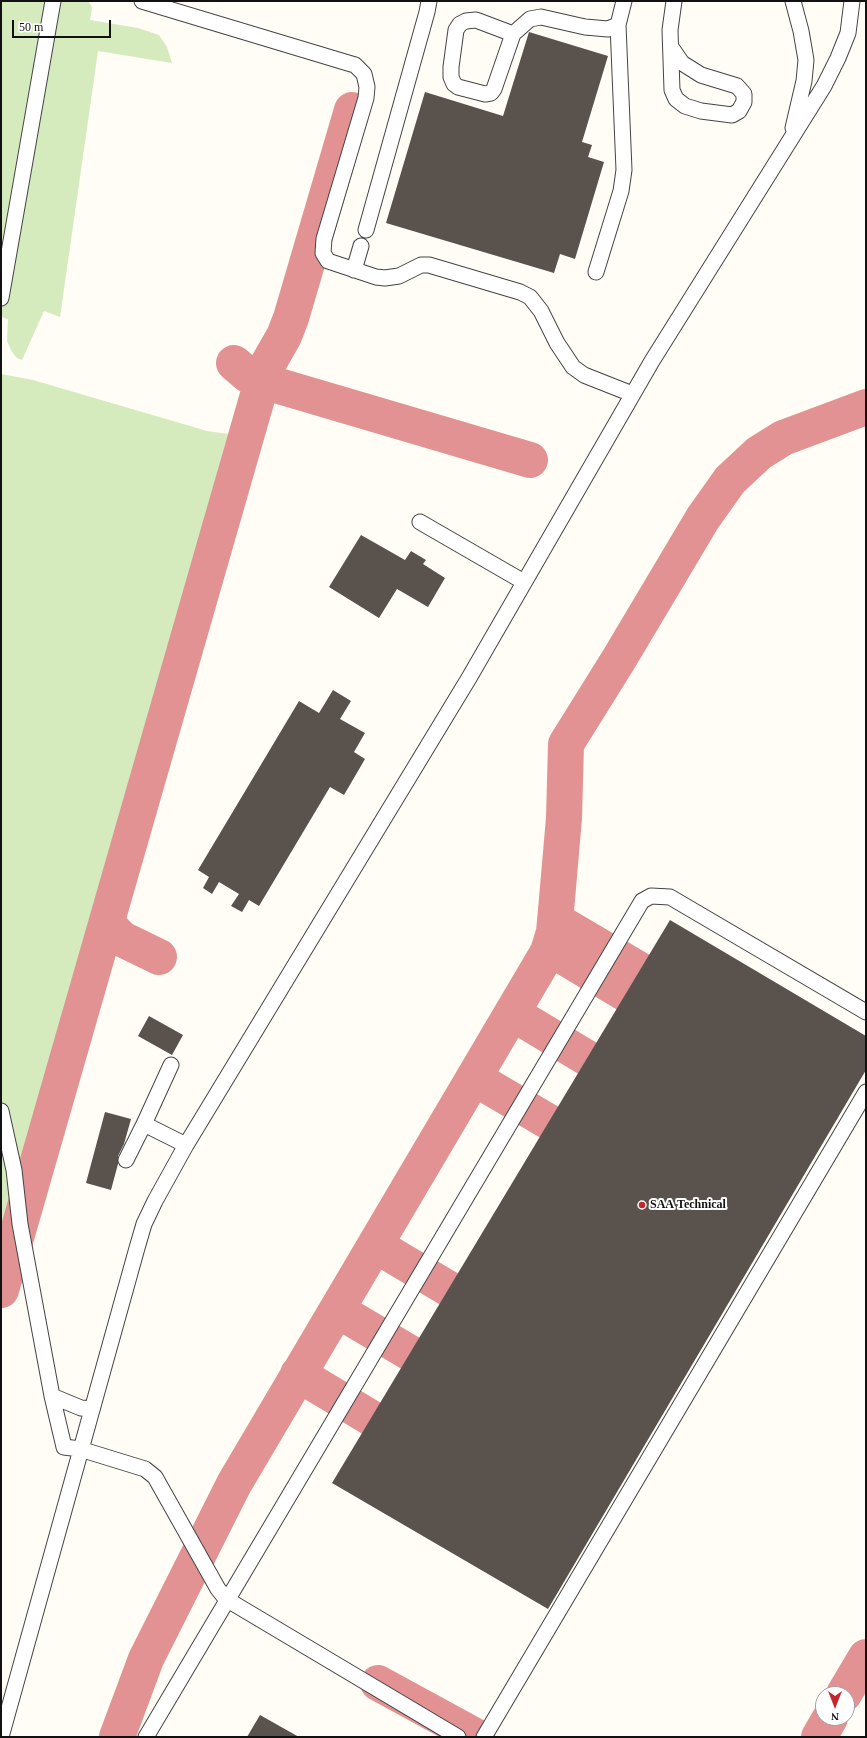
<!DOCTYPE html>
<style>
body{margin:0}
#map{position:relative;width:867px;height:1738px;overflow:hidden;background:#fffdf5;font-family:"Times New Roman",serif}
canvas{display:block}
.frame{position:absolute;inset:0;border:2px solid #111;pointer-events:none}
.north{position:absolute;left:815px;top:1686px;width:40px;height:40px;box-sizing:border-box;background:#fff;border:1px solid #a0a0a0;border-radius:50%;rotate:180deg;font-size:11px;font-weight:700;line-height:16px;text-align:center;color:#111}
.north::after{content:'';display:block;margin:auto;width:14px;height:18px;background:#c4262e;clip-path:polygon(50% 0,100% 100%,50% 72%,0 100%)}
.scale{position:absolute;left:12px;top:20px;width:99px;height:18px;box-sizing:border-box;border:2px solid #111;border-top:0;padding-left:5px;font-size:12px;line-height:14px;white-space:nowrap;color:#111;-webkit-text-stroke:3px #fff;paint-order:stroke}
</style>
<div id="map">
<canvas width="867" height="1738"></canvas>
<div class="frame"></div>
<div class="north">N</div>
<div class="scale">50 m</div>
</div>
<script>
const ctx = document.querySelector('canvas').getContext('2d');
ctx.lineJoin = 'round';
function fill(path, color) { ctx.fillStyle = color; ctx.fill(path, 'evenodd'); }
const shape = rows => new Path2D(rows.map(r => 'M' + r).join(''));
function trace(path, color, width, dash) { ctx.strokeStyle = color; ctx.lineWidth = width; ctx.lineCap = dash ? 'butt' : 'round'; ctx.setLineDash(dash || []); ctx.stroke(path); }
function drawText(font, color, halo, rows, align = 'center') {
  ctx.font = font + ' "Times New Roman",serif'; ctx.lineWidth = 4; ctx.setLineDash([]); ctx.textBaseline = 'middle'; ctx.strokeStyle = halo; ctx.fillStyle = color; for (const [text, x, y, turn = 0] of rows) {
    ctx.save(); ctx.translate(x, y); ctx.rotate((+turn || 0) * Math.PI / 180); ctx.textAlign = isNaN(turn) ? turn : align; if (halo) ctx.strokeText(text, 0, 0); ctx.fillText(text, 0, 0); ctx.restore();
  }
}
fill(shape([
 [1,1,88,1,92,7,90,20,138,28,159,35,167,47,172,63,98,51,60,317,44,311,22,360,17,358,12,352,7,341,8,319,1,317],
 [1,374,33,380,207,431,228,434,101,892,36,1115,1,1225]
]), '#d5ebbd');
trace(shape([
 [234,363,248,375,262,381,530,460],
 [108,917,111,928,122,939,159,957],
 [555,920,640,970],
 [549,948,626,994],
 [512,1013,587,1058],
 [474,1078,549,1122],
 [375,1245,449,1289],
 [1,1290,262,381,268,364,284,336,291,318,352,110],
 [337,1310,410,1353],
 [298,1374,371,1418],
 [378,1683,477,1737],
 [844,1694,866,1657],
 [117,1737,146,1659,234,1484,548,952,554,932,557,899,564,818,566,744,619,659,703,518,730,480,759,453,783,438,866,407],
 [819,1737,830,1718]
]), '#e29292', 36);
fill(shape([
 [529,32,608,56,582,142,592,145,588,157,604,162,575,259,560,254,554,273,386,223,425,92,503,116],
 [361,535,405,560,411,551,426,560,423,564,445,578,428,607,397,589,379,618,329,587],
 [333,690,351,701,340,719,365,733,354,752,365,759,344,795,330,787,259,906,249,900,242,912,231,906,239,894,219,882,212,894,203,888,209,877,198,870,299,701,319,713],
 [670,920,866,1036,866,1070,548,1609,332,1483],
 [149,1016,183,1035,172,1055,138,1036],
 [105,1112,131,1119,124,1144,118,1156,118,1164,111,1190,86,1183],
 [260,1715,299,1737,247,1737]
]), '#5a524d');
const minor = shape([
 [142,1,348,63,355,65,364,74,367,87,366,98,324,239,323,253,328,261,376,277,385,278,399,276,421,265,429,265,520,292,530,297,541,311,557,343,573,367,584,375,632,394],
 [513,34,476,20,466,21,460,24,456,30,451,67,451,77,454,84,458,87,485,94,491,93,494,89,513,34,530,19,541,17,585,27,608,29,618,25,624,1],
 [671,47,682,63,701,75,737,86,744,94,744,102,739,111,732,115,701,111,685,106,676,99,672,90,670,30,674,1],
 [793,128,804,81,806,60,801,31,793,1],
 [366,230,427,12,429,1],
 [354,270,361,246],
 [596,272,621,191,624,170,618,25],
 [1,298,53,1],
 [420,522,524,582],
 [171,1065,144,1124,186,1145],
 [1,1111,14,1170,20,1224,52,1396,81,1408,92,1409],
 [126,1160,144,1124],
 [52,1396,64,1447,80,1449,145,1469,155,1477,218,1589,226,1599,458,1737],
 [1,1737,137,1248,144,1224,155,1201,186,1145,469,678,652,361,824,86,838,58,848,33,852,1],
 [146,1737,642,901,651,896,670,897,866,1012],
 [484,1737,866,1092]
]);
trace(minor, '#444', 17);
trace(minor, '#fff', 15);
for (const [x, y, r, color] of [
 [642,1205,4,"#c4262e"]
]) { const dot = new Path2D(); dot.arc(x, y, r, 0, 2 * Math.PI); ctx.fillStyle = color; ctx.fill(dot); trace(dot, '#fff', 1.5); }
drawText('bold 12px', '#111', '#fff', [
 ["SAA Technical",650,1205]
], 'left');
</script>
